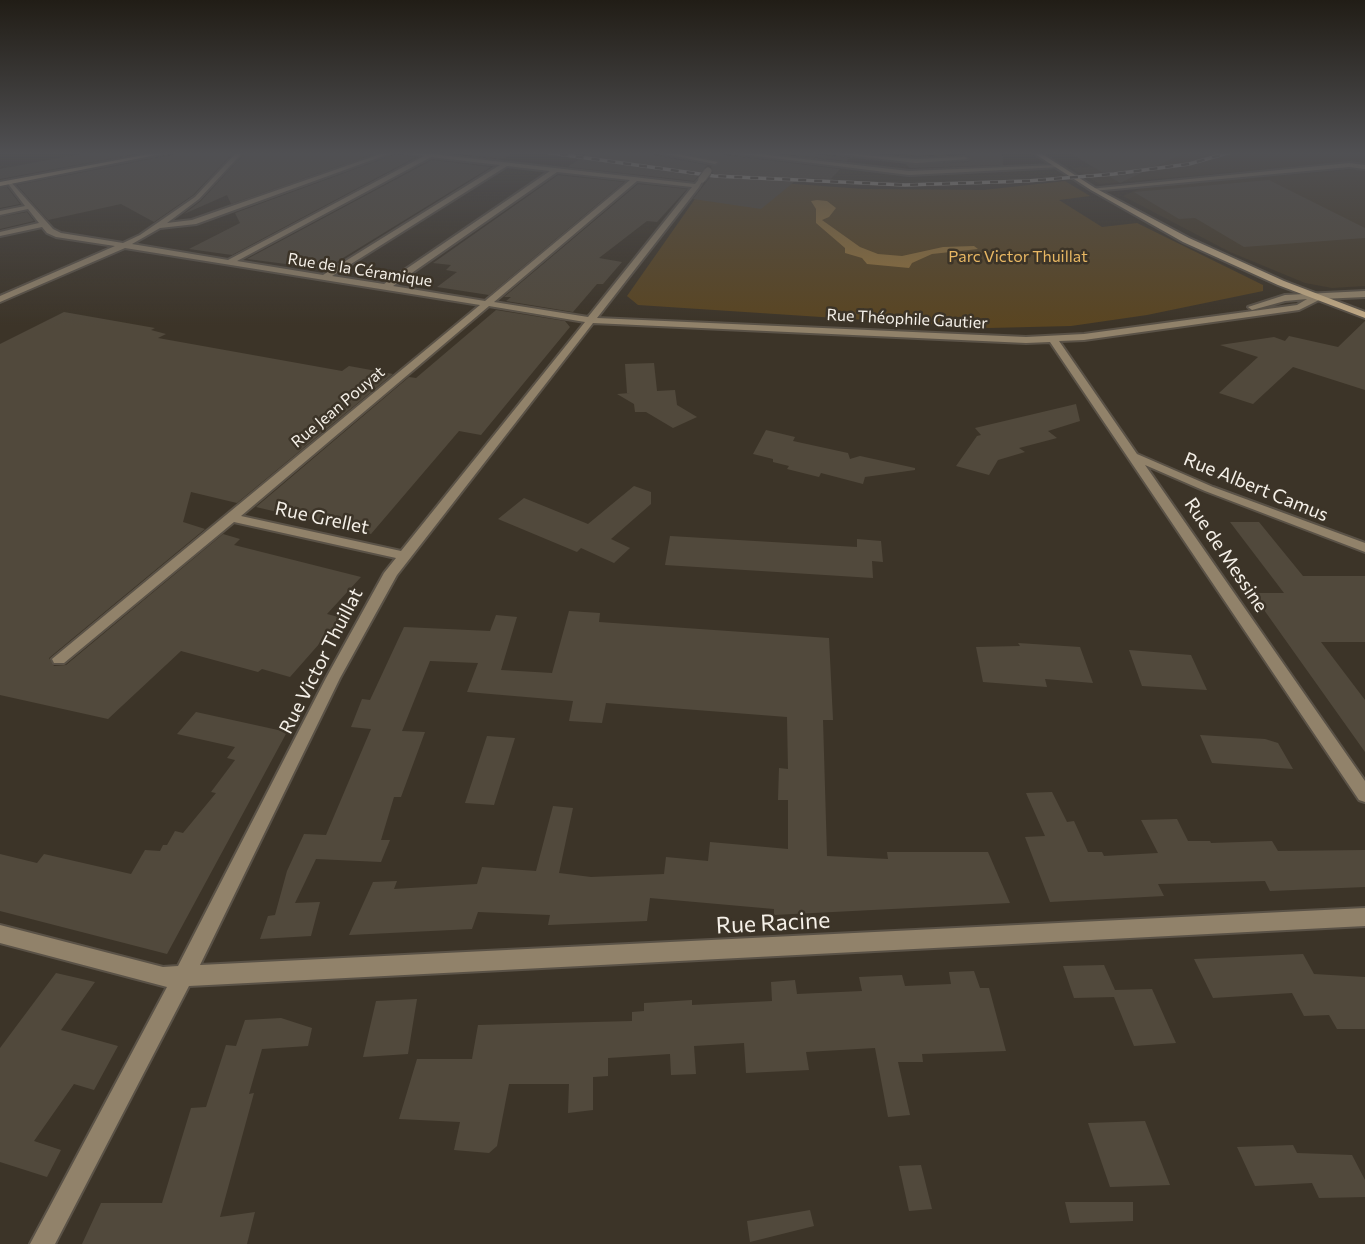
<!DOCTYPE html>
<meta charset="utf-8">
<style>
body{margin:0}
canvas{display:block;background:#3c3428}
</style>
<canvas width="1365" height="1244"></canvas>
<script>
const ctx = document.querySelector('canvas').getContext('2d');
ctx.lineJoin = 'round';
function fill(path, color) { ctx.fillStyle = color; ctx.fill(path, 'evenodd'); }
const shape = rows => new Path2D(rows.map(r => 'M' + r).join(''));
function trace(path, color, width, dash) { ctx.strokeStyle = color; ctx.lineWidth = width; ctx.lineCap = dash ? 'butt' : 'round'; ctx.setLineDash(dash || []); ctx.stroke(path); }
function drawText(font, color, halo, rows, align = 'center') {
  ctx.font = font + ' Commissioner,sans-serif'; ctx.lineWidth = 5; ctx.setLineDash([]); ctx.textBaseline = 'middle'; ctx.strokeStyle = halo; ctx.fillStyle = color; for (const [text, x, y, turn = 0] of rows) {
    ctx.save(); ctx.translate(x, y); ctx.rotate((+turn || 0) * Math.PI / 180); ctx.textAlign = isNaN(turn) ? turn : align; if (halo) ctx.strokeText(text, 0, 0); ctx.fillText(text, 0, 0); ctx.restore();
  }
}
fill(shape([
 [1167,152,1365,152,1365,286,1332,288,1305,283,1230,252,1123,196,1144,187,1358,169,1348,162,1100,184,1072,168,1136,164]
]), '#473c2a');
fill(shape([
 [713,178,863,189,984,190,1065,181,1090,196,1059,200,1102,227,1137,223,1263,285,1263,291,1147,315,1071,326,989,328,638,305,627,296,709,179]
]), '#5a4521');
fill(shape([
 [817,200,827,201,836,208,829,217,822,220,860,247,878,254,902,256,943,247,974,246,978,249,932,254,912,263,909,268,867,264,862,258,845,253,845,248,816,223,816,209,811,201]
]), '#96743a');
fill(shape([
 [91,152,147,152,0,179,0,169],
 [174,152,234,152,193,195,154,222,121,204,48,220,17,185,172,155],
 [246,152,379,152,231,204,227,195,184,214,201,201],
 [436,152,515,152,503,159],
 [589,152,652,152,654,155,707,165,694,181,568,167],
 [679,152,722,152,725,155,840,169,831,179,799,178,761,209,693,199,713,174,711,166,716,166,720,161],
 [763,152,798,152,849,158,847,161],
 [924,152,1002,152,1003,165,910,168,906,164,968,162,971,159,965,154,916,156,894,153],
 [1068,152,1186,152,1120,183],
 [396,154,416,157,232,255,189,249,240,223,235,213],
 [432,160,491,167,325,269,247,259],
 [558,175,624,182,489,295,437,287,457,272,446,270,451,265,433,263],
 [1269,180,1365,228,1365,238,1244,247,1195,218,1179,219,1134,192],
 [638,184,687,189,657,222,647,221,599,258,622,262,603,284,597,284,573,312,506,301,511,297,504,297],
 [7,187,20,204,0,208,0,188],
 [27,212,34,221,0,229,0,217],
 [496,310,565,321,570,327,481,435,459,431,371,534,256,507,409,377,416,378],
 [64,312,155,328,151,330,166,334,158,338,342,371,349,366,393,374,237,503,191,492,183,522,205,529,49,658,54,666,66,665,223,534,240,539,234,545,361,577,327,614,342,618,290,677,262,669,258,672,181,651,108,719,0,695,0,344],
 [1365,321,1365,390,1293,367,1253,404,1219,393,1258,357,1220,345,1274,337,1285,341,1289,336,1338,347],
 [654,363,657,391,675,390,677,405,697,417,673,428,646,412,635,412,634,404,617,394,630,393,627,393,625,364],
 [1076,404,1080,421,1048,431,1057,438,1019,448,1025,452,998,460,989,475,956,466,977,436,981,435,975,428],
 [766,430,795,437,793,441,848,453,850,459,860,456,915,468,915,470,865,477,863,484,821,473,819,477,787,469,789,466,773,462,773,459,753,454],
 [634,486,651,492,651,504,611,539,630,548,614,563,581,548,577,552,498,519,524,498,588,524],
 [1230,522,1259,522,1303,576,1365,576,1365,642,1321,642,1365,700,1365,752,1252,593,1284,593],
 [670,536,857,547,857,539,881,541,883,562,872,561,873,578,665,565],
 [569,611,600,613,599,622,829,638,833,720,823,720,827,856,888,859,887,852,988,852,1010,903,774,915,774,909,650,898,647,921,548,925,550,915,478,912,472,929,349,935,373,882,397,881,394,889,477,884,482,867,536,871,553,806,573,808,559,873,591,877,664,874,666,857,708,861,710,842,788,849,788,800,778,800,779,768,788,769,787,717,606,703,602,723,569,721,573,701,467,692,478,663,430,661,402,731,425,732,401,797,394,797,381,840,390,840,381,862,316,859,295,903,320,902,311,936,260,939,268,916,275,915,287,871,304,834,326,835,371,729,351,727,362,699,370,700,404,627,490,631,496,615,517,617,501,670,552,673],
 [1018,643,1080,647,1093,683,1045,679,1047,687,983,682,976,647,1020,646],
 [1129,650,1191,655,1207,690,1142,686],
 [196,712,287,732,167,954,0,911,0,854,37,863,44,854,131,874,145,850,160,851,163,845,167,845,175,831,183,833,216,793,211,792,235,760,227,758,235,747,177,734],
 [1200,735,1265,739,1278,743,1293,769,1212,763],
 [487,736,515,738,494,805,465,803],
 [1052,792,1067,822,1074,821,1088,852,1102,852,1104,856,1158,853,1141,820,1177,819,1188,841,1210,841,1211,843,1272,841,1278,851,1365,850,1365,887,1270,891,1265,881,1158,884,1164,896,1050,902,1025,837,1045,836,1026,793],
 [1303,954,1314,974,1365,977,1365,1029,1337,1029,1329,1015,1304,1016,1292,993,1213,998,1194,959],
 [1104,965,1115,990,1152,989,1176,1043,1134,1046,1114,997,1074,998,1063,966],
 [974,971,980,988,989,988,1006,1051,922,1054,923,1062,898,1062,910,1115,888,1117,875,1048,806,1052,809,1070,746,1073,744,1043,694,1046,696,1074,671,1075,670,1054,608,1058,608,1076,593,1077,593,1110,568,1113,569,1084,509,1084,497,1146,489,1153,454,1150,460,1122,399,1119,417,1059,472,1059,478,1025,632,1021,632,1012,644,1011,644,1003,692,1000,692,1005,772,1001,771,982,795,980,797,994,862,991,859,977,902,975,905,986,951,984,949,972],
 [56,973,95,982,61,1030,118,1046,94,1090,74,1084,34,1141,61,1150,47,1177,0,1162,0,1048],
 [417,999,408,1054,363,1057,376,1001],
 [281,1018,312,1028,308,1046,262,1049,249,1094,254,1093,220,1217,255,1212,247,1244,82,1244,101,1203,162,1203,191,1108,206,1107,226,1045,236,1046,245,1020],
 [1145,1121,1170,1185,1110,1187,1088,1123],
 [1293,1145,1297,1153,1352,1155,1365,1180,1365,1197,1319,1198,1312,1183,1255,1186,1237,1147],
 [921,1165,932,1209,909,1211,899,1166],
 [1065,1202,1133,1202,1133,1221,1070,1223],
 [810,1210,814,1226,750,1242,747,1221]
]), '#51493c');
const street = shape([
 [237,152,243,152,199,199,167,223,192,220,386,152,394,152,196,224,160,228,132,244,228,260,424,156,398,152,415,152,695,184,700,178,704,178,699,187,597,318,1026,337,1084,334,1297,305,1307,299,1285,301,1252,310,1248,307,1285,295,1365,291,1365,297,1321,299,1299,310,1084,340,1059,341,1137,454,1213,487,1365,543,1365,552,1205,491,1145,465,1365,781,1365,802,1359,800,1050,342,1026,343,593,323,397,575,340,678,200,965,1365,908,1365,926,189,986,55,1244,30,1244,167,987,0,943,0,925,163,967,178,966,326,678,384,573,396,558,234,522,64,663,54,663,52,659,480,305,125,248,0,302,0,296,115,246,56,237,47,233,42,227,0,236,0,232,39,223,28,209,0,215,0,211,25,206,6,181,10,181,53,229,61,233,123,243,140,235,195,197,237,152],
 [431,157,500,165,323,275,237,261,431,157],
 [507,166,550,171,384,284,332,276,507,166],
 [557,172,630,180,485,301,393,286,557,172],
 [637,181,692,187,588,317,494,302,637,181],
 [489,306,585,322,401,551,241,516,489,306],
 [655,152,667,152,718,162,715,164,655,152],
 [725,152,742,152,909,171,1057,165,1060,167,909,175,725,152],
 [823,152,916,159,965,157,968,159,916,163,823,152],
 [1349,163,1365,165,1365,169,1349,167,1093,191,1090,189,1349,163]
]);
const secondary = shape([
 [160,152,171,152,0,186,0,182,160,152],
 [1032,152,1039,152,1095,188,1189,238,1284,281,1365,312,1365,318,1278,285,1183,242,1091,190,1032,152]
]);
trace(street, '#5a5247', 4);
trace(secondary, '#5a5247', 4);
fill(street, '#91826a');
fill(secondary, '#c5ad87');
const rail = shape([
 [544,152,714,176,905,185,1027,181,1114,174,1189,164,1231,152]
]);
trace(rail, '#b7b1a8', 3.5);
trace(rail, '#3c3428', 2.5, [8]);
const streetBridge = shape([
 [702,179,708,171]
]);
trace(streetBridge, '#5a5247', 9, []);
trace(streetBridge, '#91826a', 7);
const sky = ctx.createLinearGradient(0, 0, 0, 326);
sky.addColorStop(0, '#211d16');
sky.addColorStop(0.47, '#505053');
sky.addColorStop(1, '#50505300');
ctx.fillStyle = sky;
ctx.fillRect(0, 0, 1365, 326);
drawText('16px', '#e8b763', '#3c3428', [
 ["Parc Victor Thuillat",1018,257]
]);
drawText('16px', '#f5f0e8', '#3c3428', [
 ["Rue de la Céramique",360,270,9],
 ["Rue Théophile Gautier",907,319,3],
 ["Rue Jean Pouyat",338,407,-40]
]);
drawText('19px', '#f5f0e8', '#3c3428', [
 ["Rue Albert Camus",1256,487,22],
 ["Rue Grellet",322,518,12],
 ["Rue de Messine",1226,555,56],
 ["Rue Victor Thuillat",321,661,-63]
]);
drawText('23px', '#f5f0e8', '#3c3428', [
 ["Rue Racine",773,923,-3]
]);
</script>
